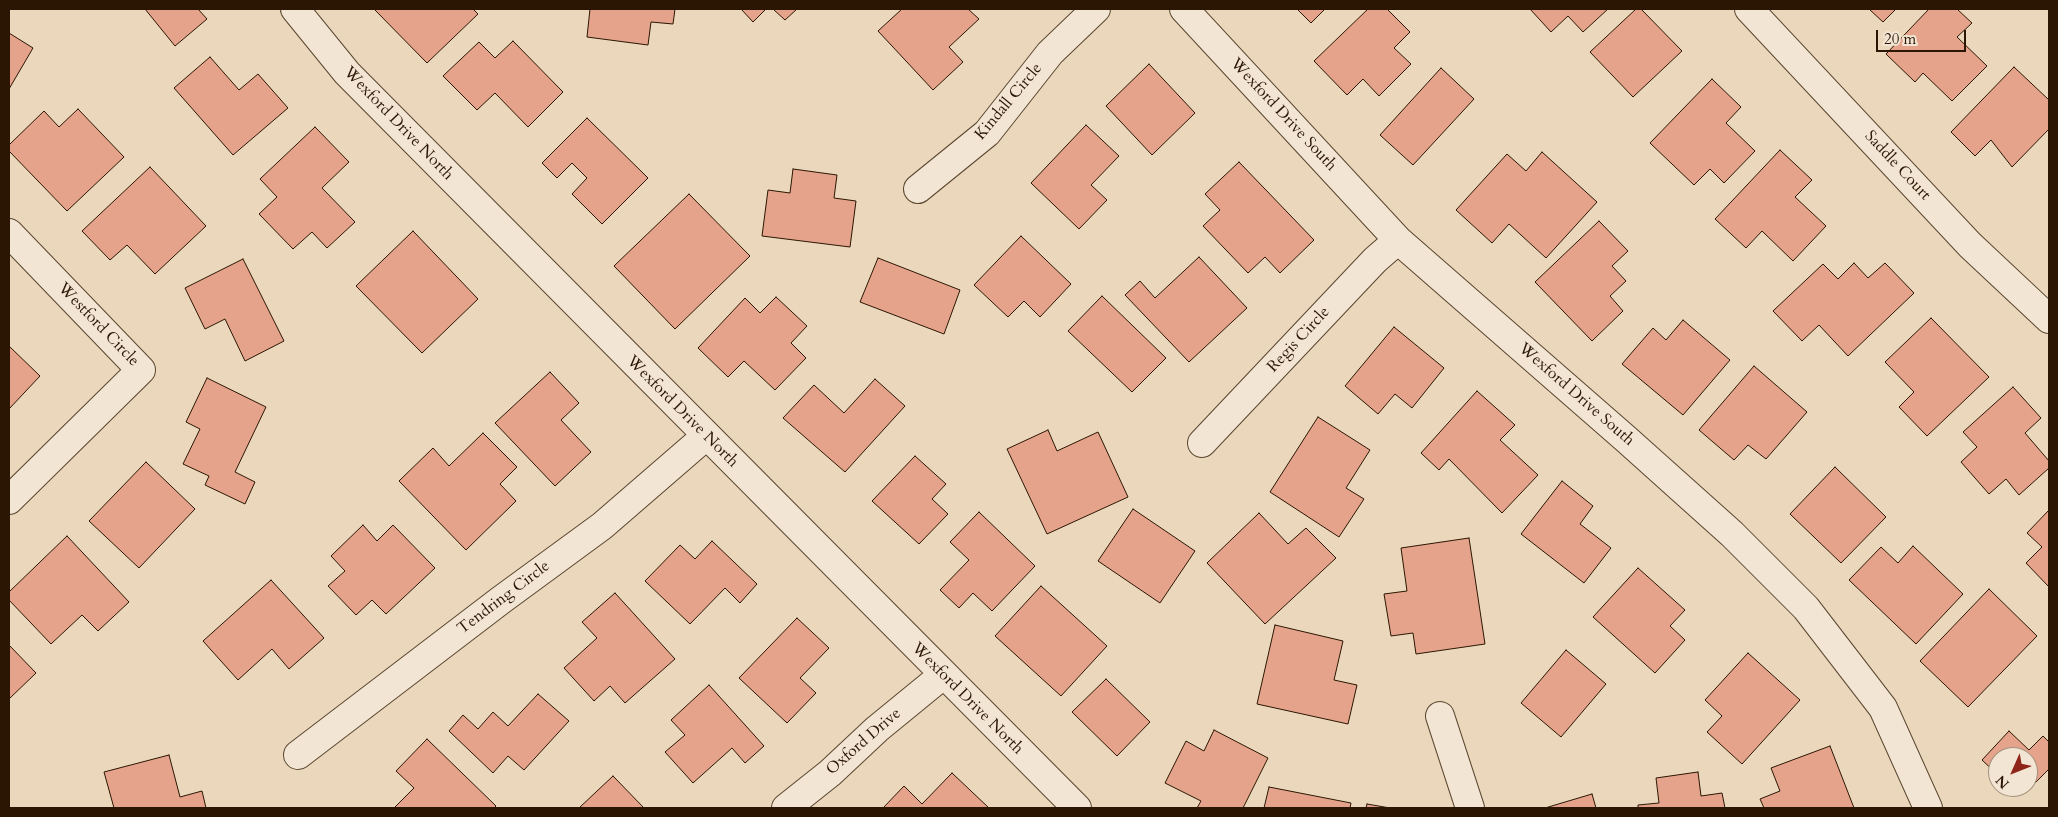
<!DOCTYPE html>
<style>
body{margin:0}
#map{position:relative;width:2058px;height:817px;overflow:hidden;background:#ebd7bb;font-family:Cardo,serif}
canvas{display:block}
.frame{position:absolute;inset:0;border:10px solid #2a1602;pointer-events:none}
.north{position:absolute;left:1988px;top:747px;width:50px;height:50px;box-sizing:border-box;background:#f2e5d3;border:1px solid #a2927f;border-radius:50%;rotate:226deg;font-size:14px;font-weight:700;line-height:20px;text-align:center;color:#2a1602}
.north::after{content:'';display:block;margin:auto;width:18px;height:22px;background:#8f2418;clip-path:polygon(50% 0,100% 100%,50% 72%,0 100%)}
.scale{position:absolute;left:1876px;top:30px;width:90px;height:22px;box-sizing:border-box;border:2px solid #2a1602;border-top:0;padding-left:6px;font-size:15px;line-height:18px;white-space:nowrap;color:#2a1602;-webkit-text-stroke:4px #f2e5d3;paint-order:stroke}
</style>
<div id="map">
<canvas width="2058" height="817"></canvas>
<div class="frame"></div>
<div class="north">N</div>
<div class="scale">20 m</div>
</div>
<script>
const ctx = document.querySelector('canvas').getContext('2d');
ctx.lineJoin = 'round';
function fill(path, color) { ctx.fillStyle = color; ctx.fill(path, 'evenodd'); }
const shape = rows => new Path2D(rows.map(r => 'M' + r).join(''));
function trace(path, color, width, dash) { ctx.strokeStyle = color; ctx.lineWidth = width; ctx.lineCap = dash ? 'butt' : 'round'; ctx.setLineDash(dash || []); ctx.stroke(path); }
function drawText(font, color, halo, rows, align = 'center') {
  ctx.font = font + ' Cardo,serif'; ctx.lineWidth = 4; ctx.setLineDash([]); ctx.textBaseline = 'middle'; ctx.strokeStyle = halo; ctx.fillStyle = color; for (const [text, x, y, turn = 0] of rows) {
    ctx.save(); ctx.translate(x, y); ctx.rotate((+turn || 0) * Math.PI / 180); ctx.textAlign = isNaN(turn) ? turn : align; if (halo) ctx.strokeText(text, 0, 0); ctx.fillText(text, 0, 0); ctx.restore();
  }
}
const building = shape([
 [145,9,198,9,207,19,175,46,145,9],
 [374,9,473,9,478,14,427,63,374,9],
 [590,9,675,9,673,24,651,22,648,45,587,37,590,9],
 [741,9,766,9,753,22,741,9],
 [773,9,797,9,785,20,773,9],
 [902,9,968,9,979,19,949,47,963,62,933,90,878,31,902,9],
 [1297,9,1325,9,1311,23,1297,9],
 [1368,9,1387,9,1410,32,1394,48,1411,64,1379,96,1363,79,1347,95,1314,61,1368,9],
 [1530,9,1608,9,1583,32,1568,16,1551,32,1530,9],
 [1636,9,1641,9,1682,51,1633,97,1590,52,1636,9],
 [1869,9,1896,9,1883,22,1869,9],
 [1929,9,1957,9,1972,23,1957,37,1987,66,1952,101,1923,73,1915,82,1886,54,1929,9],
 [9,33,33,48,9,89,9,33],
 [513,41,563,92,528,127,495,93,477,110,443,76,479,42,495,58,513,41],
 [210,57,239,90,258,74,288,108,233,155,174,88,210,57],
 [1149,64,1195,113,1152,155,1106,106,1149,64],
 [2014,67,2049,100,2049,129,2012,167,1991,140,1975,156,1951,132,2014,67],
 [1441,68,1474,99,1413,165,1380,135,1441,68],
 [1712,79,1741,107,1726,123,1755,151,1724,183,1710,169,1694,185,1650,143,1712,79],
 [78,109,124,157,67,211,9,151,9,145,44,111,59,127,78,109],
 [587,118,648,178,602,224,572,194,587,178,572,163,557,178,542,163,587,118],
 [1086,125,1119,156,1091,185,1107,200,1079,229,1031,183,1086,125],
 [315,127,349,162,322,188,355,222,327,248,312,232,293,249,259,214,277,197,260,179,315,127],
 [1780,150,1812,180,1795,197,1826,226,1793,261,1762,231,1746,248,1715,219,1780,150],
 [1542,152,1597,202,1546,258,1509,224,1492,243,1456,210,1507,154,1526,171,1542,152],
 [1239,162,1314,240,1280,273,1265,257,1248,273,1203,226,1220,210,1205,194,1239,162],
 [150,167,206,226,155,274,127,245,110,260,82,231,150,167],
 [793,169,837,175,834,198,856,201,850,247,762,236,768,190,790,193,793,169],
 [689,194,750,256,675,329,614,266,689,194],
 [1599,221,1628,251,1612,266,1626,281,1610,296,1623,311,1592,341,1535,282,1599,221],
 [413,231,478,299,422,353,356,286,413,231],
 [1021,236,1071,284,1040,317,1024,301,1008,317,974,285,1021,236],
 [1199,257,1247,308,1189,362,1125,295,1140,281,1155,298,1199,257],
 [878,258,960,290,944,334,860,302,878,258],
 [243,259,284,341,245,361,225,319,205,329,185,288,243,259],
 [1854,263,1868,278,1885,263,1914,293,1848,356,1819,325,1802,341,1773,311,1823,264,1838,279,1854,263],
 [1102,296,1166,358,1132,392,1068,331,1102,296],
 [776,297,807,326,791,343,806,358,775,390,744,361,728,377,698,348,745,298,760,313,776,297],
 [1931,318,1989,377,1927,436,1899,407,1914,392,1885,362,1931,318],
 [1683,320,1730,360,1683,415,1622,364,1653,328,1666,340,1683,320],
 [1394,327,1444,368,1412,408,1395,394,1378,414,1345,386,1394,327],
 [9,346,40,376,9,409,9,346],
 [1754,366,1807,412,1766,459,1748,445,1734,460,1699,430,1754,366],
 [550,372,579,403,561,420,591,452,555,486,495,423,550,372],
 [207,378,266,407,235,472,255,482,245,504,205,485,209,476,183,464,200,429,186,422,207,378],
 [875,379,905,406,845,472,783,418,814,385,844,413,875,379],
 [2013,387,2041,418,2025,433,2049,461,2049,468,2019,495,2006,479,1989,494,1961,462,1977,447,1963,432,2013,387],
 [1477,391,1515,425,1500,440,1538,475,1502,513,1449,459,1439,470,1421,453,1477,391],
 [1318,417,1370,450,1346,488,1364,499,1339,537,1270,492,1318,417],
 [1048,430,1057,451,1098,432,1128,497,1047,534,1007,449,1048,430],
 [483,433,517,467,500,484,516,501,466,550,399,481,433,448,449,466,483,433],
 [915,456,946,484,932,499,948,514,919,544,872,501,915,456],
 [146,462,195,509,139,568,89,521,146,462],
 [1835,467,1886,517,1841,563,1790,514,1835,467],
 [1562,481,1593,506,1580,524,1611,548,1584,583,1521,534,1562,481],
 [1133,509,1195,551,1160,603,1098,561,1133,509],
 [2049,510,2049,587,2026,563,2042,547,2027,533,2049,510],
 [979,512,1035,566,992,611,973,593,959,608,940,590,969,560,950,542,979,512],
 [1259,513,1288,544,1306,528,1336,558,1265,624,1207,563,1259,513],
 [363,525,377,541,393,525,435,568,386,614,372,600,356,615,328,586,345,571,331,556,363,525],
 [67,536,129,602,98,631,82,615,51,644,9,600,9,592,67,536],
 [1469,538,1485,644,1416,654,1413,633,1391,636,1384,594,1407,591,1401,548,1469,538],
 [712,541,757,584,740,603,725,588,690,624,645,581,680,545,695,559,712,541],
 [1913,546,1963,594,1916,644,1849,580,1881,547,1898,563,1913,546],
 [1638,568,1685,610,1670,626,1685,640,1655,673,1593,617,1638,568],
 [271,580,324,638,289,669,272,649,238,680,203,641,271,580],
 [1041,586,1107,646,1061,696,995,636,1041,586],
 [1989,589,2037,636,1968,707,1920,661,1989,589],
 [615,593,675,659,625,703,610,686,594,701,564,668,597,638,582,622,615,593],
 [797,618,829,648,800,678,816,693,787,723,739,678,797,618],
 [1275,625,1343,641,1334,680,1357,685,1348,724,1257,704,1275,625],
 [9,645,36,673,9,699,9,645],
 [1566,650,1606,684,1561,737,1521,703,1566,650],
 [1748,653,1800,700,1742,764,1707,732,1722,716,1705,700,1748,653],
 [1106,679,1150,722,1117,756,1072,712,1106,679],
 [709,685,764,746,745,763,732,748,693,783,665,752,685,735,671,720,709,685],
 [538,694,569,721,524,770,508,756,493,773,449,731,463,715,478,729,493,712,508,726,538,694],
 [1214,730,1268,758,1243,808,1197,808,1201,801,1165,783,1186,741,1204,751,1214,730],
 [2009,731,2029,750,2043,736,2049,742,2049,769,2035,783,2028,776,2028,757,1998,757,1998,775,1982,760,2009,731],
 [427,739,496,806,494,808,394,808,414,788,396,771,427,739],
 [1830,746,1854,808,1764,808,1760,799,1780,791,1771,768,1830,746],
 [169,755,180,797,202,791,206,808,114,808,104,772,169,755],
 [1698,772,1701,796,1722,793,1725,808,1638,808,1638,805,1659,803,1656,778,1698,772],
 [952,773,989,808,883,808,904,786,922,804,952,773],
 [613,776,644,808,579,808,613,776],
 [1269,787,1351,803,1350,808,1264,808,1269,787],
 [1592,794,1596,808,1545,808,1592,794],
 [1367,804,1390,808,1366,808,1367,804]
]);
fill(building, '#e6a38b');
trace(building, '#2a1602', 1);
const minor = shape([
 [295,9,347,73,1077,808],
 [1184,9,1398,240,1626,439,1732,534,1806,608,1883,708,1928,808],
 [1749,9,1970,245,2049,319],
 [918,189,987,133,1050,53,1096,9],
 [9,233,141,370,9,500],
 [1202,443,1375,260,1398,240],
 [1440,716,1470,808],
 [298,755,501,600,602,526,706,436],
 [786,808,830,773,877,729,943,675]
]);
trace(minor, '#5a4630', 30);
trace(minor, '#f2e5d3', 28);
drawText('16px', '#2a1602', '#f2e5d3', [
 ["Kindall Circle",1009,102,-50],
 ["Wexford Drive South",1283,115,47],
 ["Wexford Drive North",398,124,46],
 ["Saddle Court",1897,166,47],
 ["Westford Circle",98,325,46],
 ["Regis Circle",1299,340,-47],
 ["Wexford Drive South",1576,395,41],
 ["Wexford Drive North",682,412,45],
 ["Tendring Circle",504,598,-37],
 ["Wexford Drive North",967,699,45],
 ["Oxford Drive",864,742,-41]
]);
</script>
